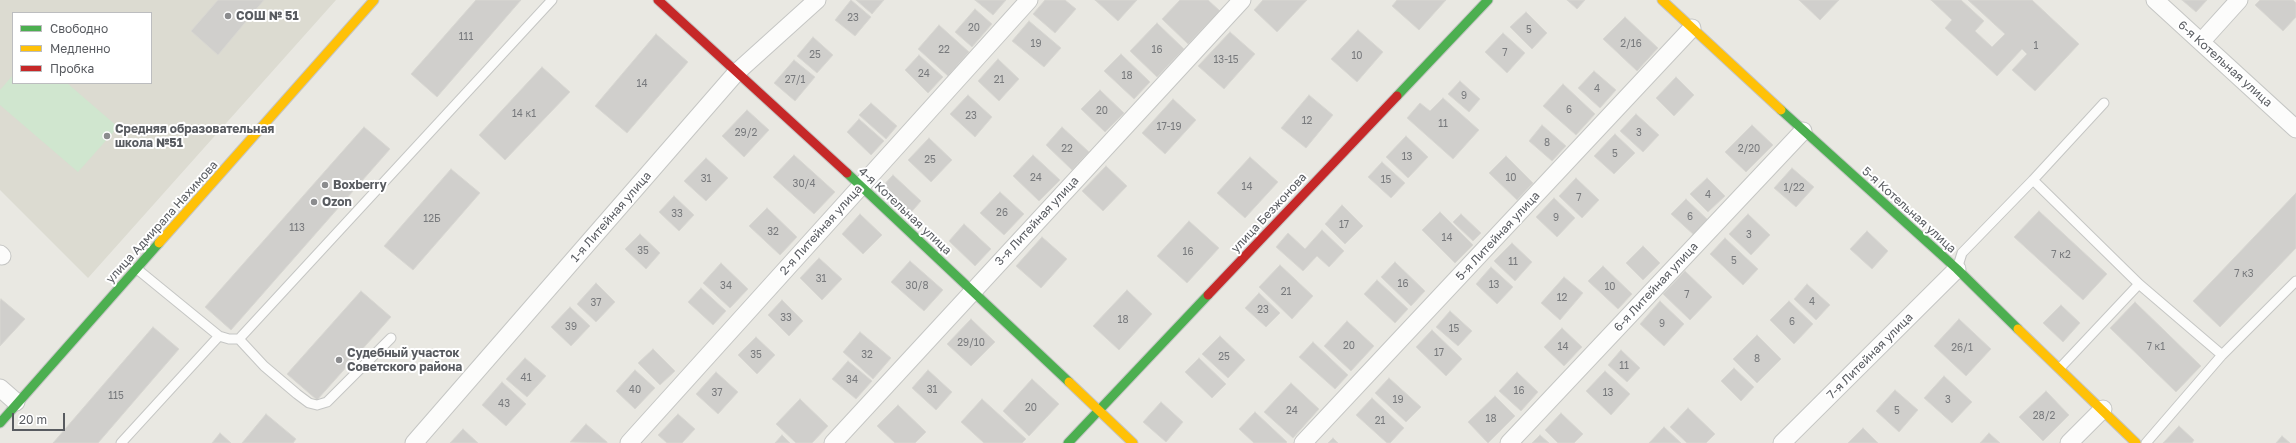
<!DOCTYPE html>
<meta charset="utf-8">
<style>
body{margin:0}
#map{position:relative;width:2296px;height:443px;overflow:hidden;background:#e9e8e2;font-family:"Golos Text",sans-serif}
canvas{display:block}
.legend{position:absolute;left:12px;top:12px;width:140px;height:72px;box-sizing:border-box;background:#fff;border:1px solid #bcbdbf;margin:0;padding:5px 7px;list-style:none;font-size:12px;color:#585b60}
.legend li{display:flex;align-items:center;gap:8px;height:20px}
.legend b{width:20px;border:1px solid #bcbdbf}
.scale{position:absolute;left:12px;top:413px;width:53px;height:18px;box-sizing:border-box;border:2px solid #585b60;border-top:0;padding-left:5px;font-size:12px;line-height:14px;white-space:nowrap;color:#585b60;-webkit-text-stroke:3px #fff;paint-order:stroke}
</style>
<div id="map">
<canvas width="2296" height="443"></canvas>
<ul class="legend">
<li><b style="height:5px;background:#4caf50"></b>Свободно</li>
<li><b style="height:5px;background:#ffc107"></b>Медленно</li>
<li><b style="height:5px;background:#c62828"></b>Пробка</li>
</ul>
<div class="scale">20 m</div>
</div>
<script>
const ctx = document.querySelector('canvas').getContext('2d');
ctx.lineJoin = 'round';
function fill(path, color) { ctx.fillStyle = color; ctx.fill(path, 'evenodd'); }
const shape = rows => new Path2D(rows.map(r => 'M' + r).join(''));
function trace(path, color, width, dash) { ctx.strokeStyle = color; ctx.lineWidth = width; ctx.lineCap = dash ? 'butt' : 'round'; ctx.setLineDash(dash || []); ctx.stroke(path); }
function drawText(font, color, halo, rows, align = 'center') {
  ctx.font = font + ' "Golos Text",sans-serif'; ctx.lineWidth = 4; ctx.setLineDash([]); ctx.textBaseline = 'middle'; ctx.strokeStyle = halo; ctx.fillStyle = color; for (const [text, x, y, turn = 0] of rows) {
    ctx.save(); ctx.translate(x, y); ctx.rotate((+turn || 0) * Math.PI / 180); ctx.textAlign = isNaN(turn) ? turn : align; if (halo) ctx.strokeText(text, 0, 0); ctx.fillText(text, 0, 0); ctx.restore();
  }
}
fill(shape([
 [0,0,336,0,88,278,0,190],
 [13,13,151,13,151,83,13,83]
]), '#dcdbd1');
fill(shape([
 [13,75,13,83,67,83,118,127,78,172,0,105,0,90]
]), '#d0e6cf');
const building = shape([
 [218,0,264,0,218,55,191,31,218,0],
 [476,0,521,0,437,97,411,74,476,0],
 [851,0,871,17,855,36,835,20,851,0],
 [856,0,884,0,872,14,856,0],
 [975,0,1006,0,993,15,975,0],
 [1045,0,1065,0,1076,9,1055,33,1033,14,1045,0],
 [1095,0,1137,0,1118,21,1095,0],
 [1180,0,1208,0,1220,11,1188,44,1162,19,1180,0],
 [1263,0,1307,0,1277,32,1254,10,1263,0],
 [1397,0,1446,0,1419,30,1392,6,1397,0],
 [1567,0,1585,0,1577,9,1567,0],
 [1799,0,1839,0,1820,20,1799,0],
 [1931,0,1961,0,1984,21,1975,31,1992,47,2005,34,1968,0,2032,0,2079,44,2035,91,2012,70,2027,54,2022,49,1997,76,1945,28,1952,20,1931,0],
 [2182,0,2207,0,2196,12,2182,0],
 [2260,0,2293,0,2296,3,2296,17,2283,31,2255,5,2260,0],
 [975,9,992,24,972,47,955,32,975,9],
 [1526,12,1547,33,1532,49,1510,27,1526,12],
 [1625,17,1658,48,1637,71,1603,39,1625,17],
 [1029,21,1061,48,1044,67,1012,41,1029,21],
 [1157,23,1184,49,1157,77,1130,51,1157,23],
 [939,25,969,52,948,76,918,49,939,25],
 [1358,30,1383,52,1357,82,1331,59,1358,30],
 [1230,32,1255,54,1224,89,1198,66,1230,32],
 [1503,33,1525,53,1507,73,1485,52,1503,33],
 [656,34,688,62,627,133,595,106,656,34],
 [813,37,833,55,817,73,797,56,813,37],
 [1121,54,1150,82,1134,99,1104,71,1121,54],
 [919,55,943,77,928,93,905,70,919,55],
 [998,59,1019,79,999,101,978,81,998,59],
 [794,60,815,77,795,101,774,83,794,60],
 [542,67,570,92,505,160,479,135,542,67],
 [1594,71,1616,90,1600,108,1578,88,1594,71],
 [1676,77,1694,95,1674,116,1656,98,1676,77],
 [1460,81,1480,99,1469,112,1448,94,1460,81],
 [1563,84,1595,114,1576,135,1543,106,1563,84],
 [1100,90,1124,113,1105,132,1081,109,1100,90],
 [968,95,992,117,975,137,950,114,968,95],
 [1309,95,1333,115,1306,148,1281,128,1309,95],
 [1443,98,1479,130,1453,159,1407,118,1420,103,1430,111,1443,98],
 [1173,99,1196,120,1165,154,1142,133,1173,99],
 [871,103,897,126,886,139,859,115,871,103],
 [747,110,769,130,744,157,722,136,747,110],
 [1636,114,1659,135,1643,152,1620,131,1636,114],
 [859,119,884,141,871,155,847,132,859,119],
 [1542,125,1566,146,1552,161,1529,141,1542,125],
 [1752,125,1773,145,1746,172,1725,152,1752,125],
 [364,127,390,149,231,330,205,307,364,127],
 [1062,127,1089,152,1072,170,1046,145,1062,127],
 [1615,134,1635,153,1614,174,1594,156,1615,134],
 [1406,136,1428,157,1408,178,1386,157,1406,136],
 [929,138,952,160,931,182,908,160,929,138],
 [794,155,835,192,814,214,773,177,794,155],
 [1033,155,1060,180,1039,201,1013,176,1033,155],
 [1506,156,1533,183,1517,200,1489,173,1506,156],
 [1250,157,1278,182,1245,218,1217,193,1250,157],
 [706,158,728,178,706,201,684,181,706,158],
 [1382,162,1405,183,1391,198,1368,177,1382,162],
 [1106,166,1127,186,1103,211,1082,191,1106,166],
 [1792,168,1814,187,1796,207,1774,188,1792,168],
 [451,169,480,193,413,270,384,246,451,169],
 [893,175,921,201,907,217,878,191,893,175],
 [1576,178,1599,200,1582,218,1559,196,1576,178],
 [1707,178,1725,196,1708,212,1690,194,1707,178],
 [1000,192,1024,214,1004,235,980,213,1000,192],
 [2296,193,2296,248,2220,327,2193,301,2296,193],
 [674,196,694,215,679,231,659,212,674,196],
 [1554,198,1575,218,1557,237,1536,217,1554,198],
 [1686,199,1709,221,1695,236,1671,214,1686,199],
 [1342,205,1363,226,1345,244,1325,224,1342,205],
 [767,208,797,237,780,255,749,226,767,208],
 [2039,211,2107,274,2083,300,2014,237,2039,211],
 [1440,212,1473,245,1455,263,1422,230,1440,212],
 [860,214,882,235,863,254,842,234,860,214],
 [1461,214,1481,233,1473,241,1453,222,1461,214],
 [1748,214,1770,235,1751,255,1729,234,1748,214],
 [1189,221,1219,248,1187,283,1157,256,1189,221],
 [964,224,991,249,975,266,949,241,964,224],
 [1322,230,1344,251,1329,267,1317,256,1303,271,1276,247,1288,233,1305,249,1322,230],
 [1867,231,1888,251,1872,269,1850,249,1867,231],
 [640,234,660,253,646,269,625,249,640,234],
 [1042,237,1067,259,1041,288,1016,266,1042,237],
 [1725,238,1758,269,1743,285,1710,254,1725,238],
 [1512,243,1532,262,1515,281,1494,261,1512,243],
 [1643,246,1660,263,1643,280,1626,263,1643,246],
 [819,258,842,279,822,300,800,278,819,258],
 [910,261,943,290,924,311,891,282,910,261],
 [1395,262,1425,291,1411,306,1381,277,1395,262],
 [721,263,748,289,730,308,703,283,721,263],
 [1280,265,1313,296,1292,319,1259,287,1280,265],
 [1603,266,1632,294,1618,309,1588,281,1603,266],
 [1491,267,1513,287,1497,304,1476,284,1491,267],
 [1685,271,1712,297,1690,320,1663,294,1685,271],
 [1564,277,1583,293,1560,320,1541,303,1564,277],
 [1377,280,1408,309,1395,323,1364,294,1377,280],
 [596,283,615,302,596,322,577,304,596,283],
 [1807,284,1830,305,1816,320,1794,299,1807,284],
 [701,288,726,311,713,325,688,302,701,288],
 [1127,290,1152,314,1119,350,1093,326,1127,290],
 [361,291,391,317,317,400,287,374,361,291],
 [1259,293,1280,313,1266,327,1245,308,1259,293],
 [1,299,25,319,0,346,0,301,1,299],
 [782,300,803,321,789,336,768,315,782,300],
 [1660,301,1684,324,1664,346,1640,324,1660,301],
 [1789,301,1813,324,1794,344,1770,320,1789,301],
 [2135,302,2201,366,2176,392,2110,328,2135,302],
 [2061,305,2080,323,2063,342,2043,323,2061,305],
 [570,307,590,326,571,346,551,327,570,307],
 [1450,311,1472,331,1458,346,1436,327,1450,311],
 [971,319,995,342,971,366,947,344,971,319],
 [1959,319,1991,349,1966,376,1934,346,1959,319],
 [1347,321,1374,346,1351,371,1324,346,1347,321],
 [153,327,179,349,98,443,53,443,153,327],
 [1562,328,1582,347,1564,366,1544,347,1562,328],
 [1432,330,1462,359,1446,376,1416,347,1432,330],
 [860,332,891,358,873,379,843,352,860,332],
 [1757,335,1781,359,1757,383,1733,359,1757,335],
 [1220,336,1245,360,1228,378,1202,354,1220,336],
 [756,337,775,355,757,374,738,355,756,337],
 [1313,342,1348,375,1335,389,1299,357,1313,342],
 [653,349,675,371,660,385,638,363,653,349],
 [1621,350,1640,368,1627,382,1608,365,1621,350],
 [525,358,546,376,527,397,506,379,525,358],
 [1199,358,1226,384,1212,398,1185,372,1199,358],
 [848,361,872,381,856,399,832,379,848,361],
 [1734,368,1754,387,1741,401,1721,381,1734,368],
 [635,370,655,388,635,409,616,391,635,370],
 [928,370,952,392,936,410,912,388,928,370],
 [1605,371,1630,394,1611,415,1586,391,1605,371],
 [716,372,738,392,718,414,696,394,716,372],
 [1517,372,1538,392,1521,411,1499,391,1517,372],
 [1944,376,1972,402,1952,423,1924,398,1944,376],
 [1389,378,1421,407,1406,422,1375,393,1389,378],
 [1032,379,1059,404,1029,436,1003,411,1032,379],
 [502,382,526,404,506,426,482,405,502,382],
 [1291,383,1319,409,1293,438,1264,412,1291,383],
 [1895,390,1918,410,1899,432,1876,411,1895,390],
 [2046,391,2069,415,2043,441,2019,417,2046,391],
 [1495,396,1515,416,1488,443,1468,422,1495,396],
 [1372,398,1404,428,1390,443,1387,443,1356,415,1372,398],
 [800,399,828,426,812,443,796,443,776,424,800,399],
 [982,399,1026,439,1022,443,984,443,961,422,982,399],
 [1161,402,1183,422,1166,442,1143,422,1161,402],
 [898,405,926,432,915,443,895,443,877,426,898,405],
 [1688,408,1715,434,1706,443,1687,443,1670,427,1688,408],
 [1255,412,1287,442,1286,443,1254,443,1239,429,1255,412],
 [1561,413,1583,434,1574,443,1558,443,1545,430,1561,413],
 [266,414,296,439,293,443,242,443,266,414],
 [678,414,695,429,682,443,667,443,658,435,678,414],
 [586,424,607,442,607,443,570,442,586,424],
 [2179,426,2194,440,2192,443,2163,443,2179,426],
 [1664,427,1681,443,1649,443,1664,427],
 [1863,428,1878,443,1848,443,1863,428],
 [463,429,478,443,450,443,463,429],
 [220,433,231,443,212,443,220,433],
 [1989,433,2000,443,1980,443,1989,433],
 [782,435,790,443,775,443,782,435],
 [1540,435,1549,443,1532,443,1540,435],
 [2282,436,2290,443,2276,443,2282,436],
 [1333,438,1338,443,1328,443,1333,438]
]);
fill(building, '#d0cfcc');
trace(building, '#d8d7d2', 1);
const lane = shape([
 [2033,180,2104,103],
 [137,269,219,336,229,339,239,339,552,0],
 [1957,269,1962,253,2033,180,2139,284,2222,355],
 [239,339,264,366,297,394,309,403,317,405,327,402,391,338],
 [2060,368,2139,284],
 [121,443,219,336],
 [2146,443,2222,355,2296,281]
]);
const street = shape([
 [2155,0,2296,129],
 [2201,42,2239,0],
 [0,254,2,256],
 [0,388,16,402],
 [414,443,736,73,817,0],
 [629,443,1029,0],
 [833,443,1242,0],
 [1303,443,1692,28],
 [1509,443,1803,131],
 [1782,443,1957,269],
 [2069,443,2103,409]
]);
const fast = shape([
 [1397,96,1488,0],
 [1781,110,1957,269,2018,329],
 [847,173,1069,382],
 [0,423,159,243],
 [1068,443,1208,295]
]);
const slow = shape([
 [1662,0,1781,110],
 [159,243,374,0],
 [2018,329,2136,443],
 [1069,382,1133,443]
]);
const jam = shape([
 [658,0,847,173],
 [1208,295,1397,96]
]);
trace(lane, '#c5c6c4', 11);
trace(street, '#c5c6c4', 19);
trace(fast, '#c5c5c5', 11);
trace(slow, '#c5c5c5', 11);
trace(jam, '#c5c5c5', 11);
trace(lane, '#fcfcfb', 9);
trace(street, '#fcfcfb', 17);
trace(fast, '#4caf50', 9);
trace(slow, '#ffc107', 9);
trace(jam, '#c62828', 9);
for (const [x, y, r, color] of [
 [228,16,4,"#8b8c8e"],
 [107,136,4,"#8b8c8e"],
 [325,185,4,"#8b8c8e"],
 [314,202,4,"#8b8c8e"],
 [339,360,4,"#8b8c8e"]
]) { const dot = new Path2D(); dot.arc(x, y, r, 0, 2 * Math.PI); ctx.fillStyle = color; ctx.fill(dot); trace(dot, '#fff', 1.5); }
drawText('10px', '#77797c', null, [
 ["23",853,18],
 ["20",974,28],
 ["5",1529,30],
 ["111",466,37],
 ["19",1036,44],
 ["2/16",1631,44],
 ["1",2036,46],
 ["22",944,50],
 ["16",1157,50],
 ["7",1505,53],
 ["25",815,55],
 ["10",1357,56],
 ["13-15",1226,60],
 ["24",924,74],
 ["18",1127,76],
 ["27/1",795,80],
 ["21",999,80],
 ["14",642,84],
 ["4",1597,89],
 ["9",1464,96],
 ["6",1569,110],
 ["20",1102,111],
 ["14 к1",524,114],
 ["23",971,116],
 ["12",1307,121],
 ["11",1443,124],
 ["17-19",1169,127],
 ["29/2",746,133],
 ["3",1639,133],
 ["8",1547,143],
 ["22",1067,149],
 ["2/20",1749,149],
 ["5",1615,154],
 ["13",1407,157],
 ["25",930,160],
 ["24",1036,178],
 ["10",1511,178],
 ["31",706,179],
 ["15",1386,180],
 ["30/4",804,184],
 ["14",1247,187],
 ["1/22",1794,188],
 ["4",1708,195],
 ["7",1579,198],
 ["26",1002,213],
 ["33",677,214],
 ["6",1690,217],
 ["9",1556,218],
 ["12Б",432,219],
 ["17",1344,225],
 ["113",297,228],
 ["32",773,232],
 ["3",1749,235],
 ["14",1447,238],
 ["35",643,251],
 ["16",1188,252],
 ["7 к2",2061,255],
 ["5",1734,261],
 ["11",1513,262],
 ["7 к3",2244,274],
 ["31",821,279],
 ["16",1403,284],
 ["13",1494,285],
 ["34",726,286],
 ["30/8",917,286],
 ["10",1610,287],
 ["21",1286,292],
 ["7",1687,295],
 ["12",1562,298],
 ["4",1812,302],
 ["37",596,303],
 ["23",1263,310],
 ["33",786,318],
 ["18",1123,320],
 ["6",1792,322],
 ["9",1662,324],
 ["39",571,327],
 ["15",1454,329],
 ["29/10",971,343],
 ["20",1349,346],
 ["14",1563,347],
 ["7 к1",2156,347],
 ["26/1",1962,348],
 ["17",1439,353],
 ["35",756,355],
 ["32",867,355],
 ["25",1224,357],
 ["8",1757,359],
 ["11",1624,366],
 ["41",526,378],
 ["34",852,380],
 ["40",635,390],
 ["31",932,390],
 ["16",1519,391],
 ["37",717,393],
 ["13",1608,393],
 ["115",116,396],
 ["19",1398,400],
 ["3",1948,400],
 ["43",504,404],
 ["20",1031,408],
 ["24",1292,411],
 ["5",1897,411],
 ["28/2",2044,416],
 ["18",1491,419],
 ["21",1380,421]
]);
drawText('bold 12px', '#585b60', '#fff', [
 ["СОШ № 51",236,16],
 ["Средняя образовательная",115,129],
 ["школа №51",115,143],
 ["Boxberry",333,185],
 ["Ozon",322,202],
 ["Судебный участок",347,353],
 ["Советского района",347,367]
], 'left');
drawText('12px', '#585b60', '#fff', [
 ["6-я Котельная улица",2225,64,42],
 ["5-я Котельная улица",1909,210,42],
 ["4-я Котельная улица",905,211,43],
 ["улица Безжонова",1269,213,-47],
 ["1-я Литейная улица",611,217,-49],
 ["3-я Литейная улица",1037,221,-47],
 ["улица Адмирала Нахимова",162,222,-48],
 ["2-я Литейная улица",821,230,-48],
 ["5-я Литейная улица",1498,236,-47],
 ["6-я Литейная улица",1656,287,-47],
 ["7-я Литейная улица",1870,356,-45]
]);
</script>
